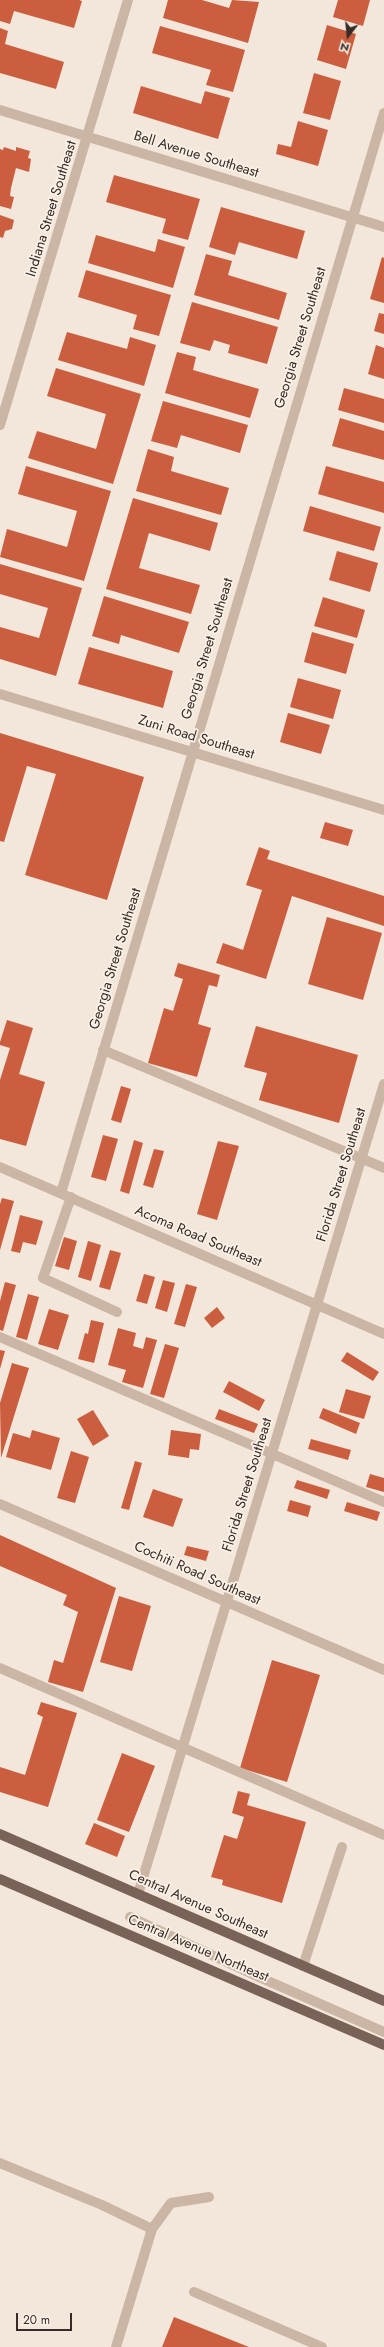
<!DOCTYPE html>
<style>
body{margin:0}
#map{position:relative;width:384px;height:2347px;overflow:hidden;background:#f3e6da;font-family:Jost,sans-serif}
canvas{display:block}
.north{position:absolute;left:328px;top:16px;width:40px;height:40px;-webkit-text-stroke:3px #faf1e6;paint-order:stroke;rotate:196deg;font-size:11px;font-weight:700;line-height:16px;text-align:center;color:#372b27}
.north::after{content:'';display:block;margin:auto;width:14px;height:18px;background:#372b27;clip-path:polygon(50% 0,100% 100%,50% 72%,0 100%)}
.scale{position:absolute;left:16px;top:2313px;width:56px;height:18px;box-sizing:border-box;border:2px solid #372b27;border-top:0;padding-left:5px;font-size:12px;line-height:14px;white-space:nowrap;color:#372b27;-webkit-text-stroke:3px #faf1e6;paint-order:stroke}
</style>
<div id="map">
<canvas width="384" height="2347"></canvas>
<div class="north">N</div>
<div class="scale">20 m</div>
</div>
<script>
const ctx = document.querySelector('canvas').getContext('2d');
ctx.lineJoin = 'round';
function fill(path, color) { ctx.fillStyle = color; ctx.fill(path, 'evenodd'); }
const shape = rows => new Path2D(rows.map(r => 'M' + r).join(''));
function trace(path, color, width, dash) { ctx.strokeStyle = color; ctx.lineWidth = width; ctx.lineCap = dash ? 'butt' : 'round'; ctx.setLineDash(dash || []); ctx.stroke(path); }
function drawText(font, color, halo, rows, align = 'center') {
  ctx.font = font + ' Jost,sans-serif'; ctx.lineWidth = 3.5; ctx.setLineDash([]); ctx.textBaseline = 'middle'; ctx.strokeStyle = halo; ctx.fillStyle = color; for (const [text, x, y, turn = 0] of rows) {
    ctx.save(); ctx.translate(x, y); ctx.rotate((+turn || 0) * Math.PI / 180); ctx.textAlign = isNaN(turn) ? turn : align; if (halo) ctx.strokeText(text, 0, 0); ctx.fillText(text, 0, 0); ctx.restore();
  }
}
fill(shape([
 [0,0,79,0,82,1,74,28,14,11,10,24,0,21],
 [168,0,202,0,229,8,232,0,259,2,248,43,163,18],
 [338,0,370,0,363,26,333,17],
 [327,25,356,34,346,69,317,60],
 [160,26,245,50,233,92,206,85,211,70,152,53],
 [0,28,8,31,5,44,64,62,56,89,0,73],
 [314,73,341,81,330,120,303,113],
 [141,86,201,104,205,91,230,98,218,139,133,113],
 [298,121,328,130,318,166,276,154,278,144,291,147],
 [4,147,16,151,16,147,30,151,28,158,31,159,29,172,16,168,11,188,10,196,14,197,11,209,0,206,0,149,3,150],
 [114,175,200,199,188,240,162,233,166,219,106,202],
 [221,207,305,231,297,259,239,242,235,255,209,247],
 [0,215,14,220,12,229,5,231,3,238,0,237],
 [96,235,155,252,158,239,185,247,173,288,88,263],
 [206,254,232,261,228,275,287,293,279,320,194,295],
 [382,257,384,258,384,303,370,299],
 [86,270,171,295,159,336,133,329,137,315,78,297],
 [192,302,278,327,267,364,228,353,230,345,214,340,210,351,180,343],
 [379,313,384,314,384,334,374,331],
 [67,332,127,349,130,337,156,345,144,386,58,360],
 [376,345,384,348,384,379,368,374],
 [177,352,196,357,193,370,259,389,250,418,165,393],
 [56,368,141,394,113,484,28,458,37,431,96,449,106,414,47,396],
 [344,388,384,399,384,423,338,410],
 [163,401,248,425,240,453,181,435,177,448,151,441],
 [340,418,384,431,384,460,332,446],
 [148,449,174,457,171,471,229,488,221,515,136,491],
 [26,466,111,491,84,581,0,557,7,529,67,547,77,511,18,494],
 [326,466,384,482,384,513,318,494],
 [133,498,218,523,210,551,149,533,139,568,200,585,191,614,106,589],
 [310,506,381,527,374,551,303,531],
 [337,551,378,563,370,592,329,580],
 [0,564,82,588,56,676,0,659,0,627,39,638,48,608,0,594],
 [104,596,189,622,179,653,121,635,119,644,92,636],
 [323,597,365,610,357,638,314,626],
 [312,632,354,644,346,674,304,662],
 [89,647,173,671,163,708,78,684],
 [298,678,341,690,333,719,290,707],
 [288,713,330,725,321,754,280,742],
 [0,733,144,777,107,900,25,875,56,774,27,766,4,842,0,841],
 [325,822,353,830,348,846,320,838],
 [259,847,270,851,267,859,384,896,384,926,292,896,266,979,216,963,223,943,243,950,262,890,246,885],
 [327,917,382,933,363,1000,308,984],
 [178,963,220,975,217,987,209,985,198,1024,211,1028,197,1077,148,1063,164,1008,173,1011,183,979,174,976],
 [7,1020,33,1028,19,1074,45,1082,26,1146,0,1139,0,1080,10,1048,0,1045,0,1042],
 [256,1026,358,1055,339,1123,259,1100,267,1073,244,1067],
 [121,1086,131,1089,121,1123,111,1120],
 [103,1135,118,1139,106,1181,91,1177],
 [134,1140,143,1143,129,1194,120,1191],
 [218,1141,239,1146,217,1220,197,1214],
 [154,1149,164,1151,153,1188,143,1185],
 [2,1198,14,1201,0,1250,0,1204],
 [20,1215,43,1221,36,1245,23,1242,20,1253,11,1251],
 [64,1237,77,1241,69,1270,55,1266],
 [88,1241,101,1245,91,1281,78,1277],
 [110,1250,121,1253,110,1290,99,1287],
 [144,1274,155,1277,147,1304,136,1301],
 [163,1280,175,1283,167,1312,155,1308],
 [5,1282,16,1285,3,1331,0,1330,0,1301],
 [186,1284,197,1287,185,1327,174,1324],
 [28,1294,39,1297,27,1340,16,1337],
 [217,1307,225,1318,212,1328,204,1318],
 [49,1309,69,1315,58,1350,38,1344],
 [91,1320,104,1323,94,1363,78,1359,85,1333,88,1334],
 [118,1328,136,1333,133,1346,143,1349,146,1337,157,1340,143,1388,122,1382,126,1370,108,1365],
 [165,1344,179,1348,164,1398,150,1394],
 [0,1350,5,1351,0,1369],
 [347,1352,379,1372,373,1381,341,1361],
 [12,1363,29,1368,1,1458,0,1403],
 [229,1381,265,1400,259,1411,223,1392],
 [346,1389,371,1396,364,1419,339,1412],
 [323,1408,360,1423,356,1434,319,1418],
 [219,1409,258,1424,254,1433,215,1419],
 [93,1410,109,1436,93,1446,77,1419],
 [32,1430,60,1438,51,1470,6,1457,13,1433,30,1438],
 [171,1430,201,1434,199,1450,190,1449,189,1458,168,1455],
 [311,1439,351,1450,348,1460,308,1449],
 [71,1451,89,1457,75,1503,57,1498],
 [135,1461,142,1463,129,1510,121,1508],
 [370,1474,384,1478,384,1492,366,1487],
 [297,1480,330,1490,327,1499,294,1488],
 [153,1489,183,1499,173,1527,143,1517],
 [290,1500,311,1506,308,1517,287,1511],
 [347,1502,380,1512,377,1521,344,1511],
 [0,1535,116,1588,83,1692,48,1682,54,1660,63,1663,78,1612,63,1605,67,1595,0,1566],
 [187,1546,209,1551,206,1561,184,1555],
 [119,1596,151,1606,132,1671,100,1662],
 [272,1660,320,1675,287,1782,240,1768],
 [41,1702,77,1713,48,1807,0,1792,0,1767,25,1775,43,1717,37,1714],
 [122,1753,155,1766,129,1832,97,1820],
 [238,1791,250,1794,247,1805,306,1822,282,1903,222,1885,223,1880,211,1877,224,1835,237,1839,244,1817,232,1813],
 [94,1823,125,1836,117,1857,85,1844],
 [174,2317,249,2347,162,2347]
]), '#cb5e3f');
trace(shape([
 [0,110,384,227],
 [0,425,128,0],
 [0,694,384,810],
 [103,1050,384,1168],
 [0,1167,384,1334],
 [61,1193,384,113],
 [71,1197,43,1278,117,1312],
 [0,1337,384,1502],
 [0,1504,384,1670],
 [0,1668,384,1835],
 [138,1894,384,1084],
 [130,1917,259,1977,384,2032],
 [303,1966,342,1847],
 [0,2163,102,2205,152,2229,116,2347],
 [152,2229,171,2203,209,2197],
 [194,2292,322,2347]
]), '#cbb6a5', 10);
trace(shape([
 [0,1834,384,2001],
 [0,1879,384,2045]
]), '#796257', 10);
drawText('14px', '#372b27', '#faf1e6', [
 ["Bell Avenue Southeast",196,155,17],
 ["Indiana Street Southeast",52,209,-73],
 ["Georgia Street Southeast",301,338,-73],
 ["Georgia Street Southeast",208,649,-73],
 ["Zuni Road Southeast",196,738,17],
 ["Georgia Street Southeast",116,959,-73],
 ["Florida Street Southeast",342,1175,-73],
 ["Acoma Road Southeast",198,1237,23],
 ["Florida Street Southeast",248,1485,-73],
 ["Cochiti Road Southeast",197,1574,24],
 ["Central Avenue Southeast",198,1905,24],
 ["Central Avenue Northeast",198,1949,23]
]);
</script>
